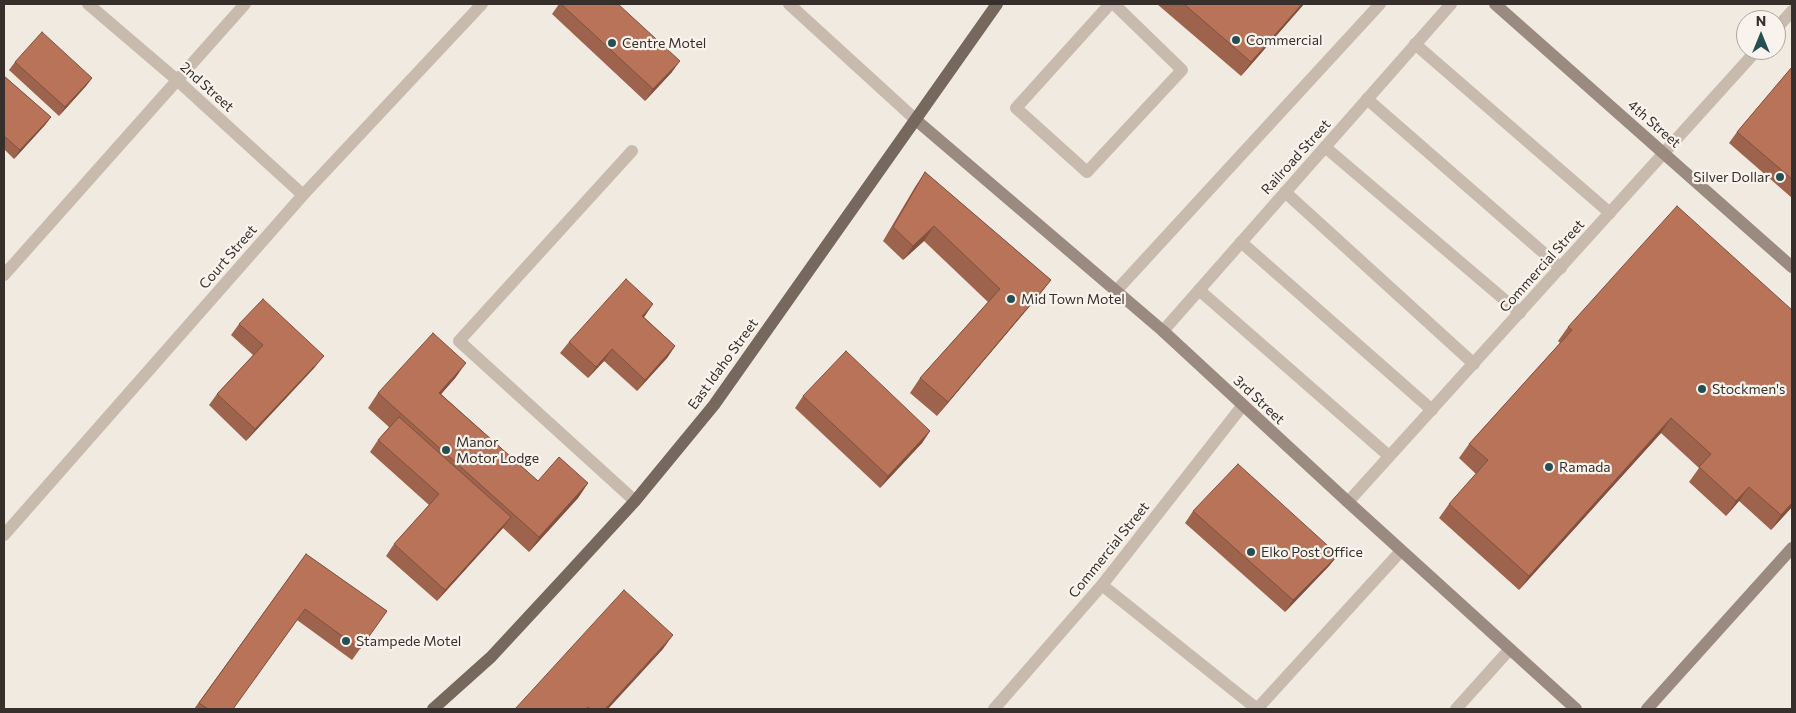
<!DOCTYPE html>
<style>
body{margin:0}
#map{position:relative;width:1796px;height:713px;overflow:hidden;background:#f1eae1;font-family:Commissioner,sans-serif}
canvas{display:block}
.frame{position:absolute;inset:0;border:5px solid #372f2b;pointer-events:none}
.north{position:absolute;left:1736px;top:10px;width:50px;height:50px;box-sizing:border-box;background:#f8f4ed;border:1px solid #aba59f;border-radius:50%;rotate:0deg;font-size:14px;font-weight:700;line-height:20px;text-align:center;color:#372f2b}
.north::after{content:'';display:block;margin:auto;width:18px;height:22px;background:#264f54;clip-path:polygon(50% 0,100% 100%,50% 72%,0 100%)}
</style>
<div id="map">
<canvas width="1796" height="713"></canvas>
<div class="frame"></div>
<div class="north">N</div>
</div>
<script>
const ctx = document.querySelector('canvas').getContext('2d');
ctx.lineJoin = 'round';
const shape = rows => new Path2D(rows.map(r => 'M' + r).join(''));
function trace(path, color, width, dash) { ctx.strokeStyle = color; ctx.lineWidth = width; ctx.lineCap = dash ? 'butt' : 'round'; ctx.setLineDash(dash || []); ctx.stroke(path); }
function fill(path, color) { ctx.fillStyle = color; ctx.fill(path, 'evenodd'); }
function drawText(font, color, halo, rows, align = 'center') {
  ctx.font = font + ' Commissioner,sans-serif'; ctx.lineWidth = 4.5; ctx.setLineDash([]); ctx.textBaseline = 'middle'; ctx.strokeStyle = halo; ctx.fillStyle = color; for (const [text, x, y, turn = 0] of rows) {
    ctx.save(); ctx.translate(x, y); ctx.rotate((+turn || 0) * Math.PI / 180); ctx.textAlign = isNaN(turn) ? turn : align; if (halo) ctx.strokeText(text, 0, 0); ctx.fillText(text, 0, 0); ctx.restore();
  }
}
trace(shape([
 [789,4,916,120],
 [1110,4,1016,108,1087,172,1182,70,1114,4],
 [1415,44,1610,213],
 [1367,99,1561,268],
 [1325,147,1520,313],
 [632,151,459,341,635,501],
 [1285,192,1474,364],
 [1241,242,1432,410],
 [4,275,245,4],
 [1199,290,1389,456],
 [1116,291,1380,4],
 [1102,585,1257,709,1401,551]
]), '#c8bbae', 12);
trace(shape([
 [88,4,177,80,303,195],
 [1776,29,1792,11],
 [1163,331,1451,4],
 [1348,502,1757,50],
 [4,535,303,195,482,4],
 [994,709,1102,585,1243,405],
 [1456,709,1510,649]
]), '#c8bbae', 12);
trace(shape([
 [1495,4,1792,267],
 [916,120,1163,331,1348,502,1576,709],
 [1647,709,1792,548]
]), '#9b8a7f', 12);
trace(shape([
 [433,709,491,657,568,574,635,501,714,405,997,4]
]), '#77685e', 12);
fill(shape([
 [559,4,618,4,672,72,645,101,552,14],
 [1157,4,1304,4,1241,76],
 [15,62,92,78,86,86,59,116,9,70],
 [1792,67,1792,198,1729,143,1737,132],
 [4,76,51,117,45,125,14,159,4,149],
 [925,172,1051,280,1040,294,937,416,910,393,920,378,988,302,924,241,903,260,883,241,915,187],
 [1792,310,1792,507,1771,530,1739,501,1726,516,1689,482,1699,468,1661,433,1519,590,1439,518,1449,504,1476,474,1459,458,1469,444,1560,343,1558,341,1568,327],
 [644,317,675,346,667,358,637,391,604,361,588,378,560,353,569,342],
 [239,324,315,367,246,441,209,405,217,394,253,355,231,335],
 [456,377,441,394,538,481,588,483,578,498,529,552,503,528,437,601,386,556,394,544,429,505,370,452,378,440,389,427,368,408,378,393],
 [803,396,930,431,922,443,880,488,795,408],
 [1193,511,1338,555,1329,566,1285,612,1185,523],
 [306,554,387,611,352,660,297,620,233,709,194,709]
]), '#9e634c');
fill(shape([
 [1302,4,1304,4,1241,76,1251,62],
 [680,61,672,72,645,101,653,89],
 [92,78,86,86,59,116,65,107],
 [51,117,45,125,14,159,20,150],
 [934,226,924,241,903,260,913,246],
 [1051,280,1040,294,937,416,948,402],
 [653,304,645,316,634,328,642,316],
 [675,346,667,358,637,391,645,380],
 [612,349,604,361,588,378,596,367],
 [324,356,315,367,246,441,255,429],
 [466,363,456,377,429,408,439,393],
 [1671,418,1661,433,1519,590,1529,576],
 [930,431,922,443,880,488,888,476],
 [588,483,578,498,529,552,539,537],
 [1749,487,1739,501,1726,516,1736,501],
 [1792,503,1792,507,1771,530,1781,515],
 [511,517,503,528,437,601,445,590],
 [1338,555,1329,566,1285,612,1293,600],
 [673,635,663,649,608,709,605,709]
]), '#81503e');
const building = shape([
 [561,4,618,4,680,61,653,89,561,4],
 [1184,4,1302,4,1251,62,1184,4],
 [42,32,92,78,65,107,15,62,42,32],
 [1792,67,1792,179,1737,132,1792,67],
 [4,76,51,117,20,150,4,136,4,76],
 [925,172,1051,280,948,402,920,378,1000,289,934,226,913,246,893,227,925,172],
 [1677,206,1792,310,1792,503,1781,515,1749,487,1736,501,1699,467,1711,454,1671,418,1529,576,1449,504,1488,460,1469,444,1572,330,1568,327,1677,206],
 [626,279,653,304,642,316,675,346,645,380,612,349,596,367,569,342,626,279],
 [263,299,324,356,255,429,217,394,263,345,239,324,263,299],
 [433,333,466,363,439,393,538,481,559,457,588,483,539,537,378,393,433,333],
 [846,351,930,431,888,476,803,396,846,351],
 [399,417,511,517,445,590,394,544,439,494,378,440,399,417],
 [1238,464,1338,555,1293,600,1193,511,1238,464],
 [306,554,387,611,360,649,305,609,233,709,208,709,199,703,306,554],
 [624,590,673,635,605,709,590,709,588,707,585,709,515,709,624,590]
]);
fill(building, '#b87358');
trace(building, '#81503e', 1);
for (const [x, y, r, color] of [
 [1236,40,5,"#264f54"],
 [612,43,5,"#264f54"],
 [1780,177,5,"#264f54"],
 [1011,299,5,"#264f54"],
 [1702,389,5,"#264f54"],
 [446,450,5,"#264f54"],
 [1549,467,5,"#264f54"],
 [1251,552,5,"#264f54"],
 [346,641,5,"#264f54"]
]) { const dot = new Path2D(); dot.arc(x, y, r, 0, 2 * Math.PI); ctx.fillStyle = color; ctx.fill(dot); trace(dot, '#f8f4ed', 2); }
drawText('14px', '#372f2b', '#f8f4ed', [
 ["Commercial",1246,40],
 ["Centre Motel",622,43],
 ["Silver Dollar",1770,177,"right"],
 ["Mid Town Motel",1021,299],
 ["Stockmen's",1712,389],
 ["Manor",456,442],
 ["Motor Lodge",456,458],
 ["Ramada",1559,467],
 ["Elko Post Office",1261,552],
 ["Stampede Motel",356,641]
], 'left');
drawText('14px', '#372f2b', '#f8f4ed', [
 ["2nd Street",207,87,42],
 ["4th Street",1654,124,41],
 ["Railroad Street",1296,157,-48],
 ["Court Street",228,257,-49],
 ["Commercial Street",1542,266,-48],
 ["East Idaho Street",723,364,-54],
 ["3rd Street",1259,400,43],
 ["Commercial Street",1109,550,-51]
]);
</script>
